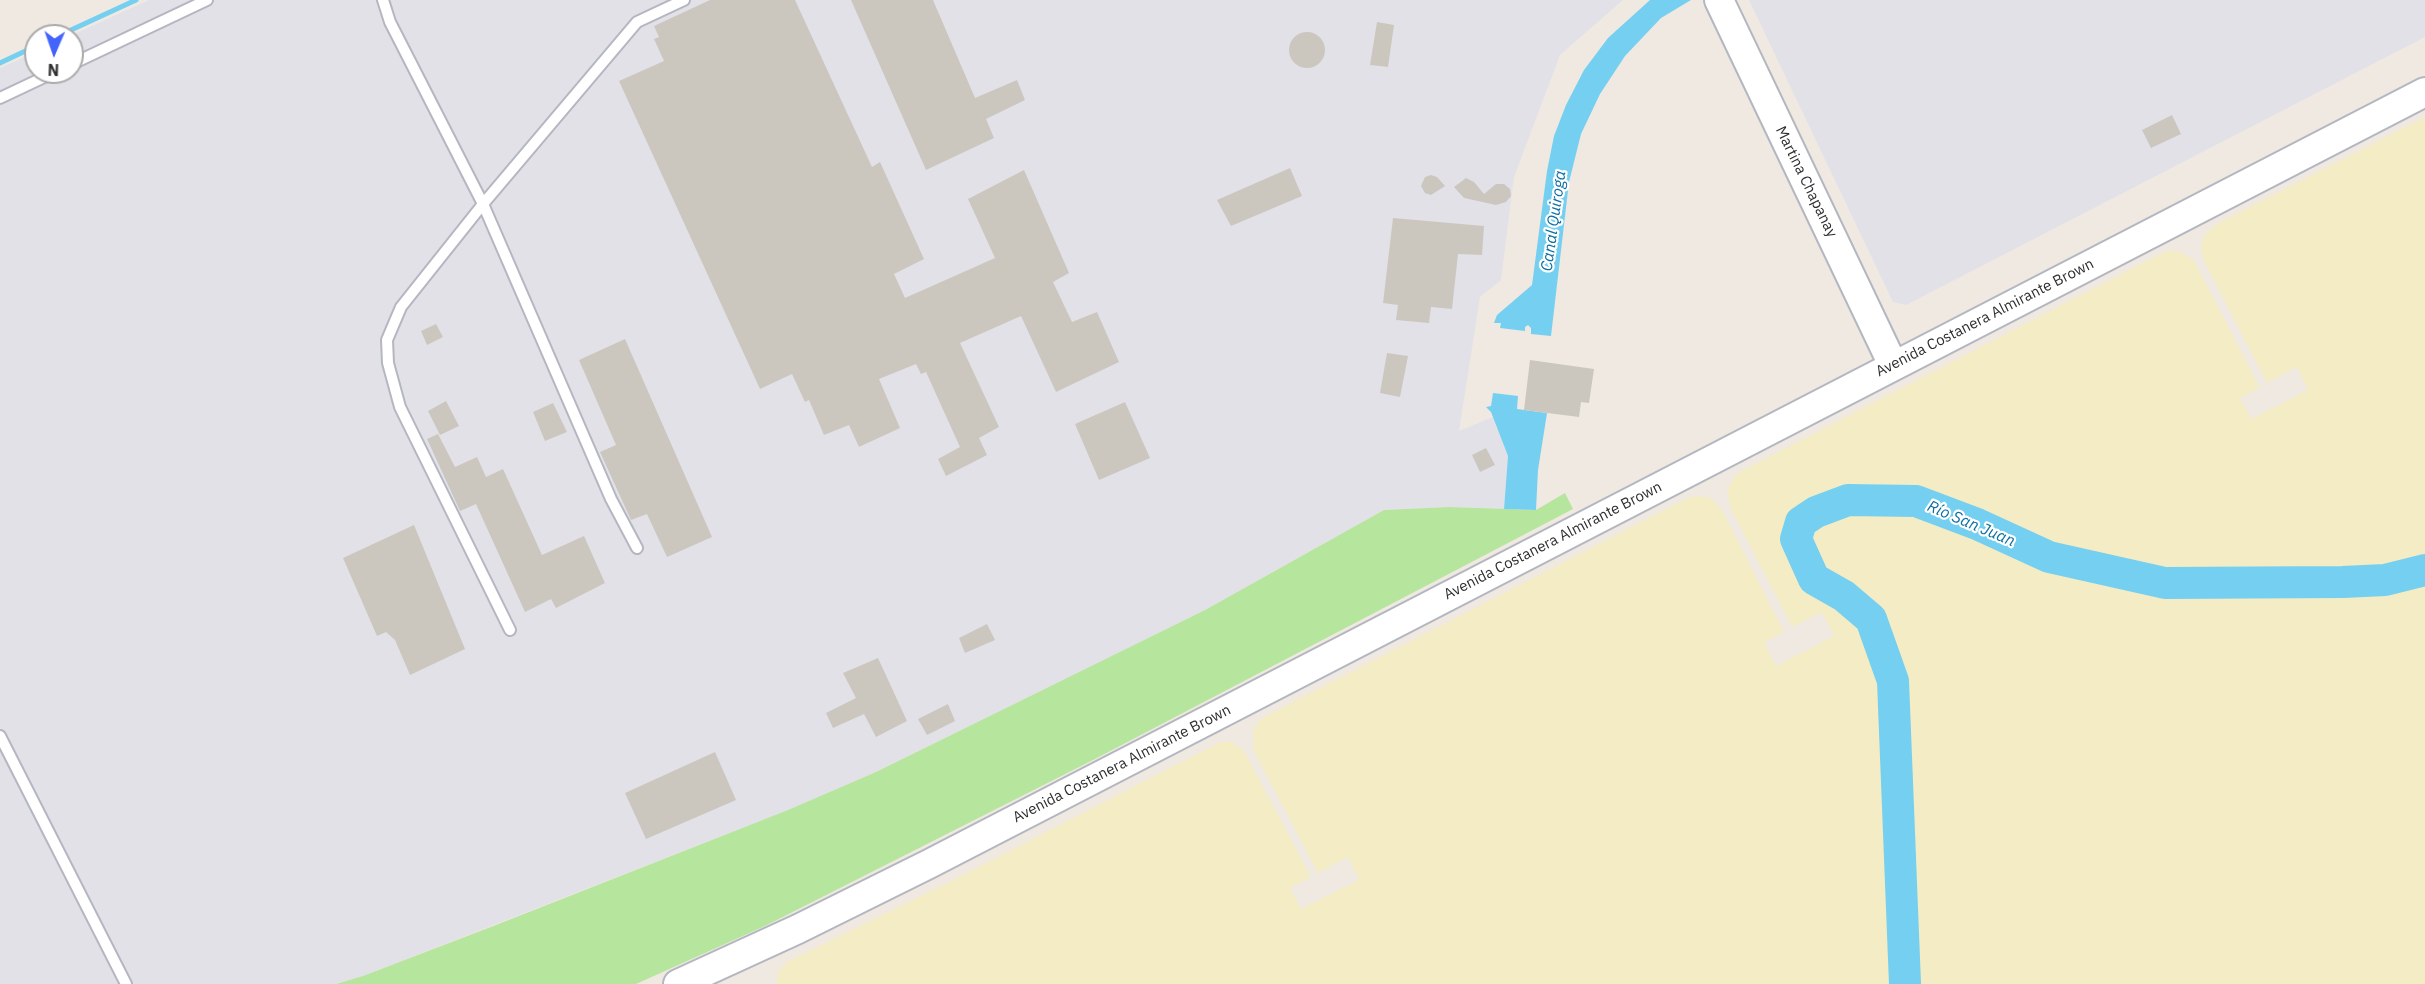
<!DOCTYPE html>
<meta charset="utf-8">
<style>
body{margin:0}
#map{position:relative;width:2425px;height:984px;overflow:hidden;background:#efe9e1;font-family:"IBM Plex Sans",sans-serif}
canvas{display:block}
.north{position:absolute;left:24px;top:24px;width:60px;height:60px;box-sizing:border-box;background:#fff;border:2px solid #ababab;border-radius:50%;rotate:182deg;font-size:16px;font-weight:700;line-height:24px;text-align:center;color:#2e2e2e}
.north::after{content:'';display:block;margin:auto;width:21px;height:27px;background:#4264fb;clip-path:polygon(50% 0,100% 100%,50% 72%,0 100%)}
</style>
<div id="map">
<canvas width="2425" height="984"></canvas>
<div class="north">N</div>
</div>
<script>
const ctx = document.querySelector('canvas').getContext('2d');
ctx.lineJoin = 'round';
function fill(path, color) { ctx.fillStyle = color; ctx.fill(path, 'evenodd'); }
const shape = rows => new Path2D(rows.map(r => 'M' + r).join(''));
function trace(path, color, width, dash) { ctx.strokeStyle = color; ctx.lineWidth = width; ctx.lineCap = dash ? 'butt' : 'round'; ctx.setLineDash(dash || []); ctx.stroke(path); }
function drawText(font, color, halo, rows, align = 'center') {
  ctx.font = font + ' "IBM Plex Sans",sans-serif'; ctx.lineWidth = 4.5; ctx.setLineDash([]); ctx.textBaseline = 'middle'; ctx.strokeStyle = halo; ctx.fillStyle = color; for (const [text, x, y, turn = 0] of rows) {
    ctx.save(); ctx.translate(x, y); ctx.rotate((+turn || 0) * Math.PI / 180); ctx.textAlign = isNaN(turn) ? turn : align; if (halo) ctx.strokeText(text, 0, 0); ctx.fillText(text, 0, 0); ctx.restore();
  }
}
fill(shape([
 [149,0,1623,0,1560,55,1514,177,1501,280,1480,297,1459,431,1493,417,1508,456,1504,509,1449,507,1384,510,1205,610,876,772,788,810,363,976,335,984,0,984,0,68,36,52,36,72,72,72,72,36,70,36],
 [1749,0,2425,0,2425,37,1906,305,1893,302]
]), '#e3e1e8');
fill(shape([
 [1565,493,1573,509,1093,760,765,926,636,984,336,984,363,976,496,925,788,810,876,772,1205,610,1384,510,1449,507,1536,510]
]), '#b6e59e');
fill(shape([
 [2425,117,2425,984,776,984,779,970,787,962,959,877,1220,742,1232,742,1244,751,1311,877,1290,888,1301,909,1359,880,1348,857,1318,873,1254,751,1253,731,1258,722,1266,716,1690,497,1701,496,1712,499,1723,512,1784,632,1764,642,1776,666,1834,636,1822,612,1792,627,1730,507,1727,490,1736,474,2166,251,2178,251,2193,259,2260,388,2240,398,2251,419,2308,390,2297,367,2267,383,2203,259,2201,249,2204,236,2215,225]
]), '#f3ecc5');
fill(shape([
 [1650,0,1691,0,1661,18,1625,56,1600,94,1581,134,1569,182,1551,336,1531,334,1531,328,1528,325,1525,327,1525,331,1500,328,1501,323,1494,323,1497,315,1532,285,1547,171,1554,136,1566,105,1584,70,1608,38],
 [1493,393,1518,396,1517,409,1547,413,1538,470,1536,510,1504,509,1508,456,1491,412,1486,407,1491,406]
]), '#75cff0');
trace(shape([
 [58,36,136,0],
 [0,63,36,46]
]), '#75cff0', 5);
trace(shape([
 [1905,984,1893,681,1871,619,1844,596,1814,579,1796,539,1801,522,1816,512,1848,500,1916,501,1977,524,2049,557,2165,583,2343,582,2385,580,2425,570]
]), '#75cff0', 32);
fill(shape([
 [710,0,795,0,872,167,880,162,924,259,894,274,905,298,995,258,968,199,1024,170,1069,273,1053,282,1072,322,1097,312,1119,362,1056,392,1021,316,960,343,999,427,979,438,987,455,946,476,938,459,960,447,926,372,921,374,916,364,879,379,900,428,859,447,849,425,824,435,809,400,805,402,792,374,760,389,619,81,664,61,654,39,659,37,654,26],
 [851,0,933,0,975,98,1017,80,1025,100,986,119,994,138,926,170],
 [1377,22,1394,25,1388,67,1370,65],
 '1289 50a18 18 0 1 1 36 0a18 18 0 1 1-36 0Z',
 [2172,115,2181,134,2151,148,2142,130],
 [1290,168,1302,196,1231,226,1217,200],
 [1431,175,1437,177,1445,186,1431,195,1425,193,1421,186,1425,177],
 [1466,178,1474,182,1484,194,1496,184,1504,184,1510,189,1511,196,1506,202,1496,205,1464,198,1454,187],
 [1393,218,1484,226,1482,255,1458,254,1452,309,1431,307,1429,323,1396,320,1398,305,1383,303],
 [436,324,443,337,427,345,421,331],
 [625,339,712,537,667,557,647,514,631,520,600,452,616,445,579,360],
 [1387,353,1408,356,1400,397,1380,393],
 [1530,360,1594,369,1589,403,1581,402,1579,417,1524,410],
 [446,401,459,426,440,435,428,411],
 [1125,402,1150,458,1099,480,1075,424],
 [553,403,567,432,545,441,533,412],
 [438,434,455,467,477,457,486,477,503,469,542,555,584,536,605,583,556,608,551,599,525,612,476,504,460,511,427,439],
 [1486,448,1495,465,1480,472,1472,455],
 [414,525,465,649,410,675,395,640,386,632,377,636,343,558],
 [987,624,995,640,965,653,959,638],
 [878,658,907,721,876,737,864,714,833,728,826,713,856,698,843,673],
 [948,704,955,721,927,735,918,719],
 [715,752,736,800,646,839,625,793]
]), '#cbc7bf');
const lane = shape([
 [383,0,390,22,483,204,611,499,637,548],
 [72,64,207,0],
 [0,98,55,72],
 [510,630,400,407,388,363,387,340,401,307,483,204,637,22,684,0],
 [0,736,126,984]
]);
const secondary = shape([
 [1719,0,1893,365],
 [678,984,798,929,929,864,2425,92]
]);
trace(lane, '#b4b7c1', 14);
trace(secondary, '#b4b7c1', 32);
trace(lane, '#fff', 10);
trace(secondary, '#fff', 28);
drawText('15px', '#2e2e2e', '#fff', [
 ["Martina Chapanay",1806,182,64],
 ["Avenida Costanera Almirante Brown",1985,318,-27],
 ["Avenida Costanera Almirante Brown",1553,541,-27],
 ["Avenida Costanera Almirante Brown",1122,764,-27]
]);
drawText('italic 16px', '#0d6fa3', '#fff', [
 ["Canal Quiroga",1554,221,-82],
 ["Río San Juan",1971,524,23]
]);
</script>
